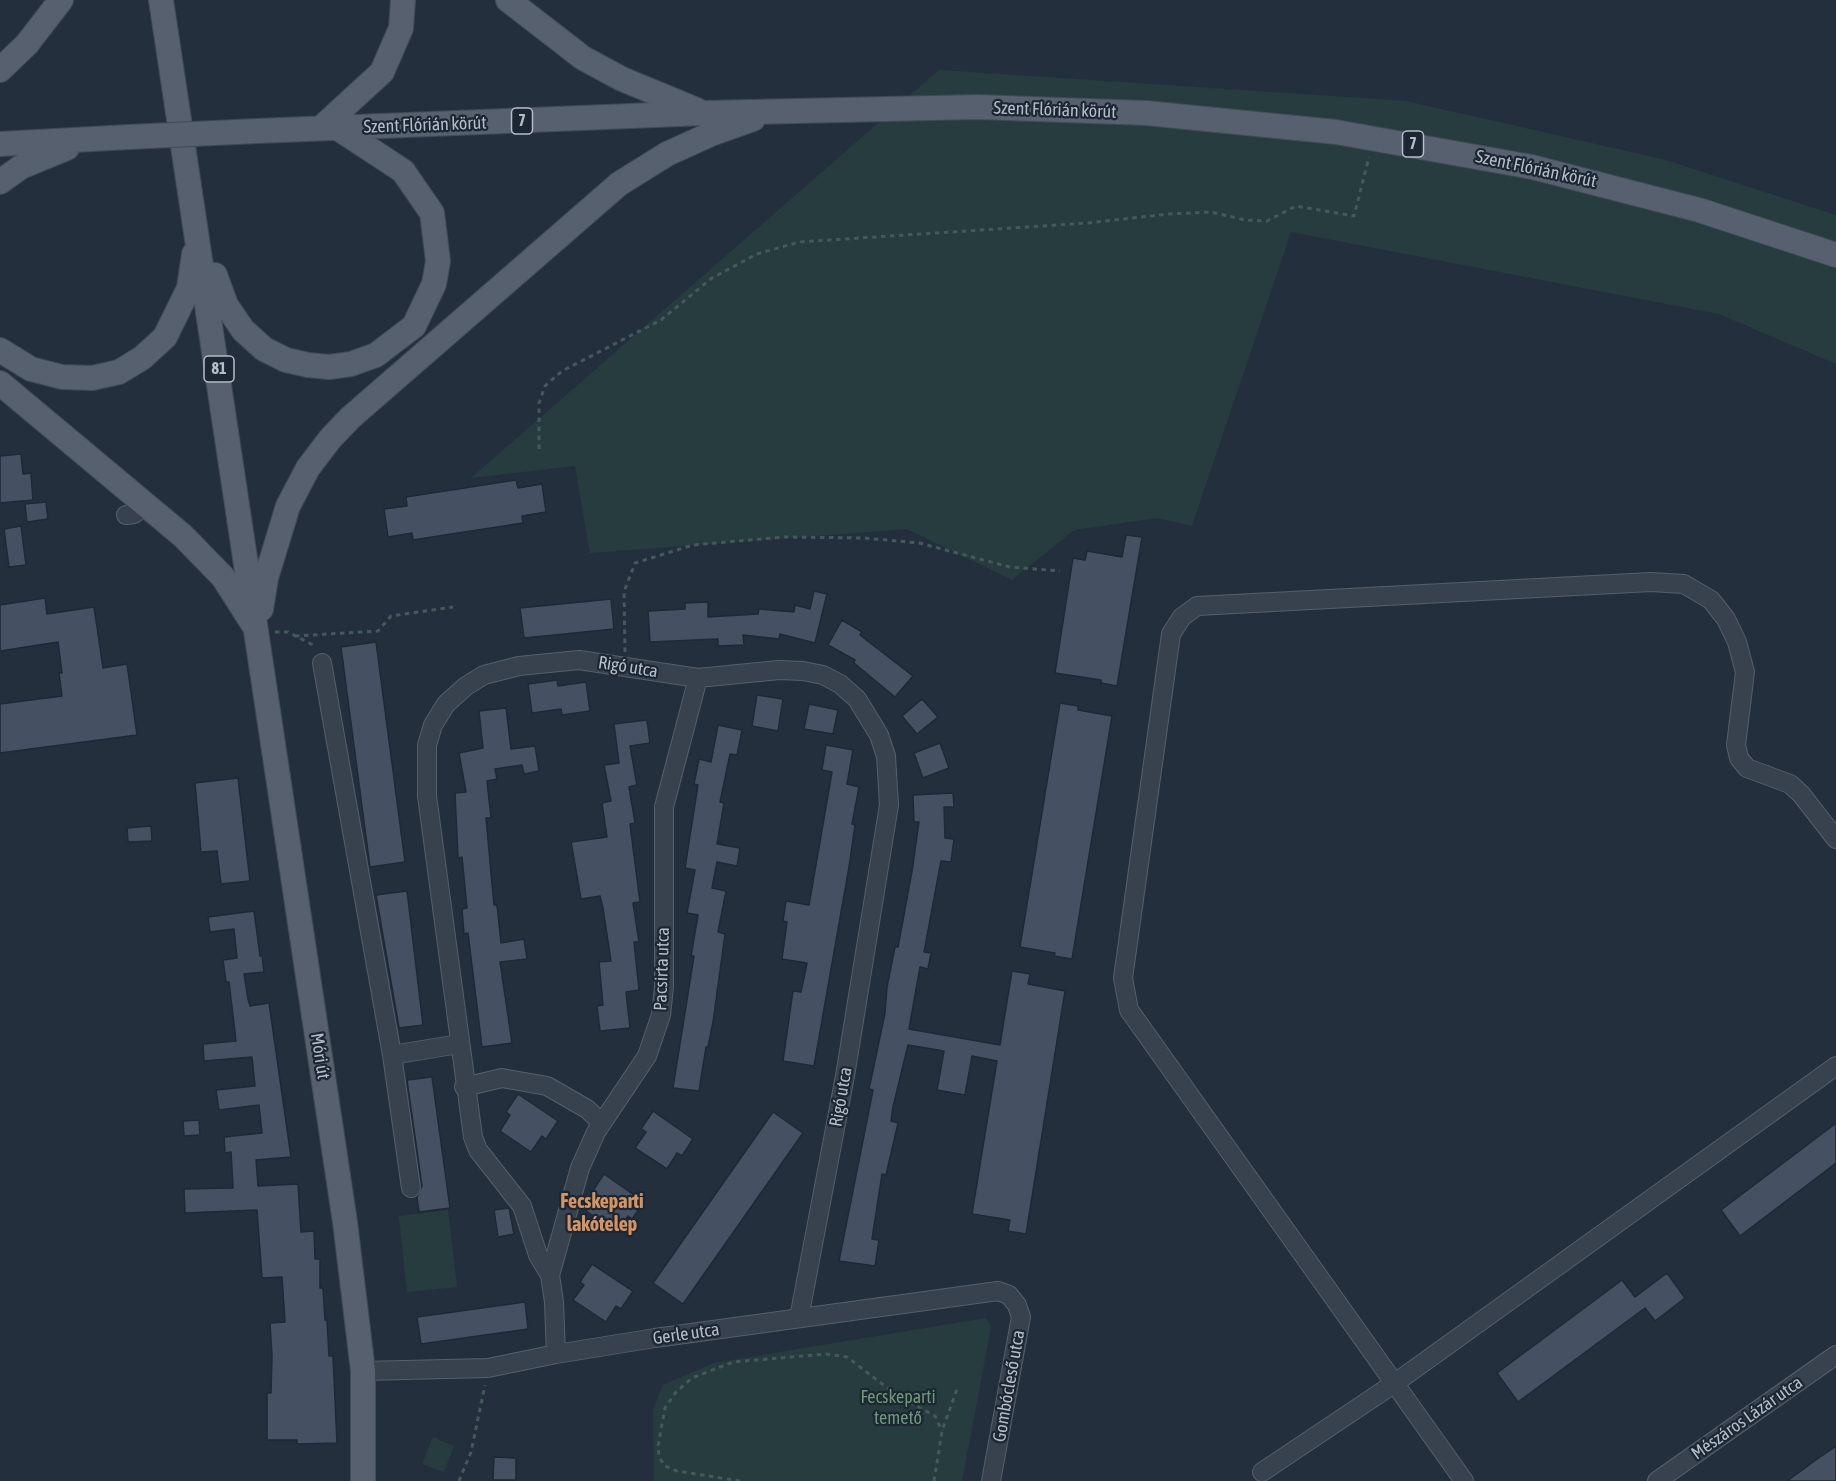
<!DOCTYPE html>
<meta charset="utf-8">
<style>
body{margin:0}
canvas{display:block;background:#242f3e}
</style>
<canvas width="1836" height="1481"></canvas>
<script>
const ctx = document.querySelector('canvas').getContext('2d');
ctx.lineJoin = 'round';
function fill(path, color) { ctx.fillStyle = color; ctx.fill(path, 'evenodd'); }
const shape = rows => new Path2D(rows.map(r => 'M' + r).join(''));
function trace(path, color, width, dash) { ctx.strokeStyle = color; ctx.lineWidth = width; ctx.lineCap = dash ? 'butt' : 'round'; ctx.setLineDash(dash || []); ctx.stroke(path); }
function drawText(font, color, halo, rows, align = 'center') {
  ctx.font = font + ' "Asap Condensed",sans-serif'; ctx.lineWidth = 4.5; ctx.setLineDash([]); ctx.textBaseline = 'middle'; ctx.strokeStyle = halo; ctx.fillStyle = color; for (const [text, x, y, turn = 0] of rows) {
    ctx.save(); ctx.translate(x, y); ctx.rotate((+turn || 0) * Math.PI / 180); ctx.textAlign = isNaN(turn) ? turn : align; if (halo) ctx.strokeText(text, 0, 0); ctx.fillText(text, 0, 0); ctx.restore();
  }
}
fill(shape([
 [939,70,1406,101,1662,159,1836,215,1836,364,1719,314,1291,232,1192,526,1157,518,1074,530,1012,580,907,529,590,553,575,466,471,478],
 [448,1210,457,1287,407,1292,399,1216],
 [986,1318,991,1327,962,1481,654,1481,653,1409,663,1385,714,1363],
 [433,1437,454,1446,444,1472,422,1464]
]), '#263c3f');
const building = shape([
 [21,454,23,474,31,473,33,500,0,503,0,456,21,454],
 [516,480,518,488,542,484,546,512,522,516,523,523,445,535,413,540,412,533,388,537,384,509,407,506,406,497,516,480],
 [46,502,48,519,27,522,25,504,46,502],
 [21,526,26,565,9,567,4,529,21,526],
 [1126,535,1142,537,1117,686,1101,683,1101,680,1055,673,1073,558,1085,560,1087,551,1122,557,1126,535],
 [814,591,827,594,815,643,780,634,779,639,743,635,744,645,718,646,718,639,650,642,648,611,685,609,685,603,708,602,708,617,758,614,759,609,794,612,795,605,810,609,814,591],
 [45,598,47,614,94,607,103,668,127,664,137,735,0,753,0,704,62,696,59,673,62,673,58,642,0,651,0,605,45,598],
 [611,599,614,629,524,638,520,608,611,599],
 [842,620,862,632,860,635,913,676,895,697,854,663,855,660,828,645,842,620],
 [376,642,405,862,370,867,341,647,376,642],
 [557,680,558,686,586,682,590,711,562,715,561,709,532,713,528,684,557,680],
 [757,695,783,699,778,731,752,726,757,695],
 [922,699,938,717,917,734,902,716,922,699],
 [1060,703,1078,706,1078,710,1112,716,1072,959,1054,956,1055,953,1020,947,1060,703],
 [809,704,838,710,833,734,804,729,809,704],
 [506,708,511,749,535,746,539,771,524,774,522,765,495,769,497,779,487,781,491,818,486,818,494,905,497,905,501,943,524,939,527,959,500,962,512,1043,482,1047,468,933,464,934,462,909,467,908,462,857,458,858,455,793,466,792,459,753,483,748,479,711,506,708],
 [647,720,650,743,630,746,637,785,629,787,635,823,630,824,640,902,633,903,639,942,634,942,639,990,626,992,630,1028,600,1031,597,1006,603,1005,599,962,611,961,603,908,600,896,581,899,571,842,607,837,602,803,611,801,604,765,619,763,614,724,647,720],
 [718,725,742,730,737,755,730,754,720,802,724,803,717,844,740,848,737,866,717,862,712,888,726,891,718,932,725,934,713,1022,708,1047,706,1047,699,1091,673,1088,694,956,691,956,698,915,687,913,695,870,685,868,698,785,694,784,699,759,711,762,718,725],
 [940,743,949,768,923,778,914,753,940,743],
 [826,745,853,750,847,784,859,787,852,824,855,825,849,867,814,1066,783,1061,793,991,801,992,807,963,782,959,787,922,783,921,786,901,809,905,832,772,822,770,826,745],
 [238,778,250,881,221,884,217,851,201,852,195,783,238,778],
 [953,793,954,807,944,807,945,838,954,839,951,862,941,861,924,952,931,953,928,969,920,967,909,1029,1000,1045,1012,971,1030,974,1028,984,1065,991,1026,1234,1008,1231,1010,1220,972,1214,997,1061,972,1056,965,1095,937,1090,944,1051,908,1045,893,1107,891,1121,898,1123,886,1175,882,1174,872,1239,879,1240,875,1266,839,1261,873,1090,869,1089,885,1013,887,987,895,947,898,947,912,871,919,822,914,822,913,795,953,793],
 [151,826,152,841,128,842,127,828,151,826],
 [407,891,423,1025,399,1028,376,895,407,891],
 [254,911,260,956,262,955,264,972,244,974,248,999,250,1006,269,1003,291,1157,256,1160,258,1186,298,1184,301,1232,314,1231,315,1259,320,1259,320,1288,323,1288,325,1320,327,1320,329,1356,333,1356,337,1443,297,1444,297,1440,267,1440,267,1393,271,1393,272,1356,270,1323,285,1322,282,1277,262,1278,257,1210,185,1213,184,1189,233,1188,231,1152,225,1153,224,1137,262,1133,259,1105,219,1110,216,1090,255,1086,252,1057,204,1061,203,1044,236,1041,229,982,226,982,223,960,237,958,234,929,210,932,208,917,254,911],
 [432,1077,450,1208,419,1212,417,1197,422,1186,407,1080,432,1077],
 [518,1094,558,1121,546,1139,542,1136,531,1152,500,1131,510,1115,506,1112,518,1094],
 [653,1111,693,1139,682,1156,677,1153,667,1169,635,1148,646,1132,641,1129,653,1111],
 [773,1112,803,1133,683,1304,653,1283,773,1112],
 [199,1120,200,1135,184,1136,183,1121,199,1120],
 [1836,1123,1836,1163,1740,1236,1721,1210,1836,1123],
 [604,1174,644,1202,632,1219,628,1216,617,1232,586,1211,596,1195,592,1192,604,1174],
 [509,1208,514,1234,498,1237,494,1210,509,1208],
 [592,1264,633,1291,621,1309,616,1306,606,1322,573,1300,584,1285,580,1282,592,1264],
 [1667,1273,1685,1298,1655,1321,1645,1308,1518,1402,1497,1373,1622,1280,1635,1297,1667,1273],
 [525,1302,528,1329,421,1344,417,1317,525,1302],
 [1836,1446,1836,1481,1787,1481,1820,1457,1836,1446],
 [494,1457,516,1458,516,1480,493,1480,494,1457]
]);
fill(building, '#455162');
trace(building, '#1f2835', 1.5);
const minor = shape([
 [126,515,134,514,146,504],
 [322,663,392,1055,411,1188],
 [392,1055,459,1044],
 [464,1087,502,1078,547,1086,587,1109,602,1123],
 [550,1275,580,1168,596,1132,647,1056,661,1015,664,987,664,807,698,678],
 [556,1354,554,1302,550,1275,538,1255,522,1206,478,1150,473,1137,427,796,427,745,433,725,446,704,466,686,484,675,519,666,579,660,698,678,779,670,803,671,823,675,840,684,857,699,879,735,886,756,889,805,845,1076,799,1318],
 [363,1371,488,1368,556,1354,655,1338,998,1291,1009,1295,1017,1305,1021,1317,991,1481],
 [1262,1472,1395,1383,1836,1066],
 [1464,1481,1129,1010,1123,978,1171,634,1182,617,1197,606,1651,582,1684,584,1711,600,1726,619,1737,642,1745,672,1736,745,1739,758,1747,768,1790,784,1801,794,1836,839],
 [1657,1481,1836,1355]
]);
const major = shape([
 [161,0,345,1222,363,1371,363,1481],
 [508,0,583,58,622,79,697,110],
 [0,70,27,44,61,0],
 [321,128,382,72,401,28,403,0],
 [257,131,705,113,978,107,1146,113,1336,132,1532,167,1699,210,1836,255],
 [0,144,129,137],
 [0,182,21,167,67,148],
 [215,275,226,305,243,330,264,349,286,360,308,365,329,367,351,364,376,355,414,326,434,284,438,261,432,213,403,171,339,129],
 [0,350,31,369,62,377,92,378,119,372,142,358,165,337,189,288,194,254],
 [0,383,183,536,223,577,253,624],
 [261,609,266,578,288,506,308,468,330,439,350,418,619,184,667,154,711,134,753,119]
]);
trace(minor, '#565f6c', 20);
trace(major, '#414a57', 26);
trace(shape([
 [539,449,539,403,545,386,562,371,661,320,712,278,757,254,799,242,1088,223,1169,214,1211,212,1245,220,1267,221,1296,206,1354,216,1369,157],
 [275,632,288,632,311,644,314,649],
 [295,636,378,631,391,616,453,607],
 [625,652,624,592,635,563,693,545,784,537,864,538,919,543,1010,567,1060,571],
 [459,1481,471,1452,485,1385],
 [740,1481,677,1471,665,1466,659,1457,658,1446,665,1408,676,1392,692,1378,733,1362,826,1354,847,1357,898,1396,935,1416,942,1431],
 [934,1481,942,1431,957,1389]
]), '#44595c', 3, [4.5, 4.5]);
trace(minor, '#38414e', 18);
trace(major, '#56606e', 24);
const majorBridge = shape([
 [129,137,257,131]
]);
trace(majorBridge, '#414a57', 26, []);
trace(majorBridge, '#56606e', 24);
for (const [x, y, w] of [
 [522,121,21],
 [1413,144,21],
 [219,369,30]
]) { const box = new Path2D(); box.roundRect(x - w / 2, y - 13, w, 26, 4.5); ctx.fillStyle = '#1d2633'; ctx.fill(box); trace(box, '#b4bcc9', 1.5); }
drawText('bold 16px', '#b4bcc9', null, [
 ["7",522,121],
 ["7",1413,144],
 ["81",219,369]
]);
drawText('18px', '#b4bcc9', '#1d2633', [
 ["Szent Flórián körút",1055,110,2],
 ["Szent Flórián körút",425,125,-2],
 ["Szent Flórián körút",1536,169,12],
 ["Rigó utca",628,667,9],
 ["Pacsirta utca",662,969,-88],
 ["Móri út",320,1056,81],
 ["Rigó utca",841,1097,-80],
 ["Gerle utca",686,1334,-8],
 ["Gombócleső utca",1009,1386,-80],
 ["Mészáros Lázár utca",1747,1418,-35]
]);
drawText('18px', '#6b9a76', '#1d2633', [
 ["Fecskeparti",898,1397],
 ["temető",898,1418]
]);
drawText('bold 20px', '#d59563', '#1d2633', [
 ["Fecskeparti",602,1202],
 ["lakótelep",602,1225]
]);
</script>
